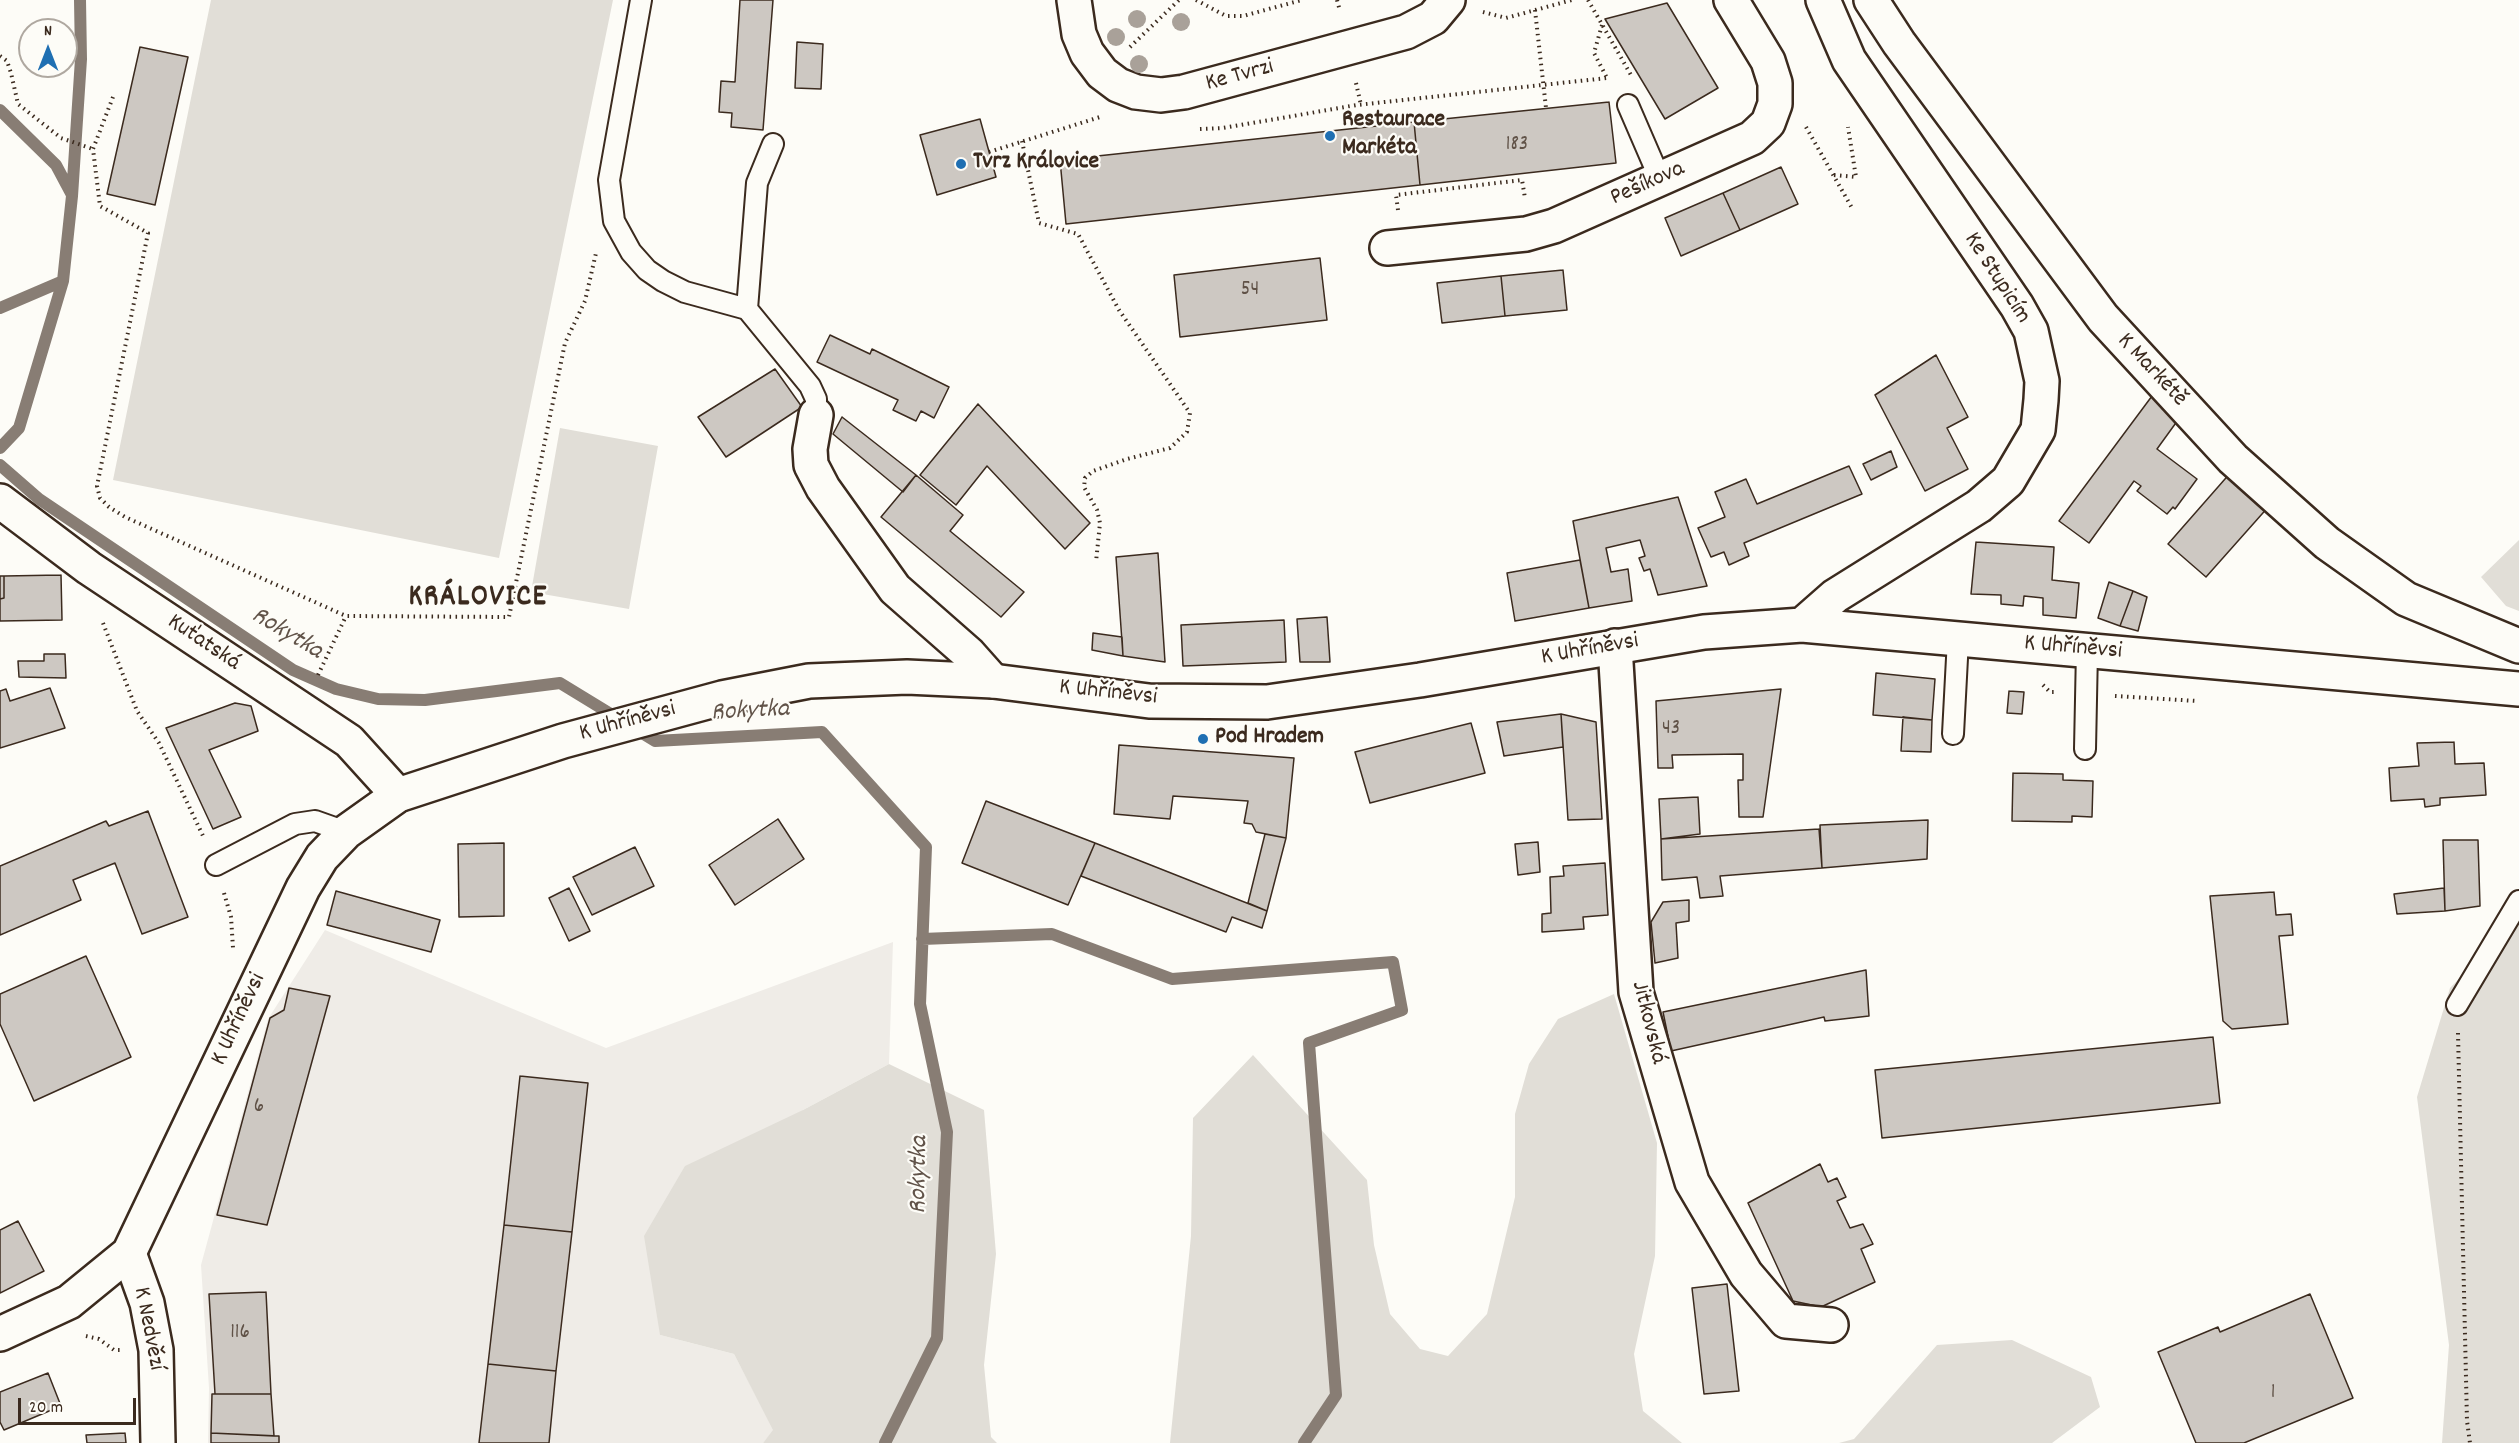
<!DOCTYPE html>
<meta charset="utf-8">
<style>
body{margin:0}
#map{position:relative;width:2519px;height:1443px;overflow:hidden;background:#fdfcf7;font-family:Dekko,sans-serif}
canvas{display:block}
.north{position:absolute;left:18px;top:18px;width:60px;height:60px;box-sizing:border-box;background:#fdfcf7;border:2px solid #afa8a0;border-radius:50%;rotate:0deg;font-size:16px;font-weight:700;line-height:24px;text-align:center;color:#3b2a1e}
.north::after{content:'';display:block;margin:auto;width:21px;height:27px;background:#1f6fb2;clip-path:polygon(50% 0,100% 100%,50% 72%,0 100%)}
.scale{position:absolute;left:18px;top:1398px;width:118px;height:27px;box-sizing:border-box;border:3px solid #3b2a1e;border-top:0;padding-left:8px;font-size:18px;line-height:21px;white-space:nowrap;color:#3b2a1e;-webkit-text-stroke:4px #fdfcf7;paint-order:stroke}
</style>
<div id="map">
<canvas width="2519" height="1443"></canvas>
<div class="north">N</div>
<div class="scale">20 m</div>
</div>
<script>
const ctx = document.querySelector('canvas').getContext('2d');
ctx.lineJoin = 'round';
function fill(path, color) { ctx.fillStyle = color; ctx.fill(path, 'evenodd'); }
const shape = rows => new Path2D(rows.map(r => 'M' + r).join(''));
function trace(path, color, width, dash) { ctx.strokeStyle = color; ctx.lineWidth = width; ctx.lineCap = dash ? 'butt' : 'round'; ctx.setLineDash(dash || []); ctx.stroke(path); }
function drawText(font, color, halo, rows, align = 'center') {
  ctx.font = font + ' Dekko,sans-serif'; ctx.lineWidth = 4.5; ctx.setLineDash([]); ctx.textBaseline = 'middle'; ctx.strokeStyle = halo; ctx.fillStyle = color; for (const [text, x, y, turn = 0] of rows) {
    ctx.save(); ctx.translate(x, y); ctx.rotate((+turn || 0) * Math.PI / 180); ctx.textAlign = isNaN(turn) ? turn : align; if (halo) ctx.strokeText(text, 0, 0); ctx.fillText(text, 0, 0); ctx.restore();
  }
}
fill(shape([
 [325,930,606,1048,893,942,889,1064,803,1110,660,1335,734,1354,774,1430,763,1443,208,1443,209,1388,201,1265,268,1019]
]), '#efece7');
fill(shape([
 [211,0,613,0,499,558,113,480],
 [560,428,658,446,629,609,531,592],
 [2519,540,2519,611,2506,606,2481,577],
 [2519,917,2519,1443,2442,1443,2449,1345,2417,1097,2450,988],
 [1614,994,1657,1143,1655,1256,1634,1354,1643,1411,1682,1443,1170,1443,1191,1236,1193,1118,1253,1055,1367,1180,1374,1245,1390,1314,1420,1349,1448,1356,1487,1314,1515,1197,1515,1114,1529,1064,1558,1019],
 [889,1064,984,1110,996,1254,984,1365,991,1437,997,1443,763,1443,773,1430,734,1354,660,1335,644,1236,685,1166,803,1110],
 [2012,1340,2091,1377,2100,1407,2052,1443,1839,1443,1854,1439,1937,1345]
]), '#e1ded7');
trace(shape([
 [0,110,56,165,72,195],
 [0,308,63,281],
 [0,448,19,428,63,281,72,196,81,59,80,0],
 [0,465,39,499,293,670,336,689,378,699,425,700,560,683,655,741,822,732,926,847,920,1004,947,1132,937,1338,885,1443],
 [922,939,1052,934,1172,979,1393,962,1402,1010,1309,1043,1336,1395,1304,1443]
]), '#887d74', 12);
const building = shape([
 [740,0,773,0,763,130,731,127,732,113,719,112,721,81,735,82,740,0],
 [1667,3,1718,88,1665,119,1605,19,1667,3],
 [797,42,823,44,821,89,795,88,797,42],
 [140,47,188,57,155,205,107,194,140,47],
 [1609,102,1616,163,1420,185,1414,122,1609,102],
 [980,119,996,177,937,195,920,135,980,119],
 [1414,122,1420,185,1066,224,1060,160,1414,122],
 [1781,167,1798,204,1740,230,1723,193,1781,167],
 [1723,193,1740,230,1681,256,1665,218,1723,193],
 [1320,258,1327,320,1180,337,1174,275,1320,258],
 [1563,270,1567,310,1505,316,1501,276,1563,270],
 [1501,276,1505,316,1442,323,1437,283,1501,276],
 [830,335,870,354,872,349,949,387,934,418,921,411,916,421,893,410,898,400,817,362,830,335],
 [1936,355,1968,417,1947,428,1968,469,1925,491,1875,395,1936,355],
 [775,369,802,407,726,457,698,417,775,369],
 [2152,396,2178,420,2157,449,2197,479,2175,509,2173,507,2167,514,2137,491,2141,486,2134,481,2089,543,2059,521,2152,396],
 [978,404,1090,523,1065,549,987,466,956,505,920,475,978,404],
 [842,417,916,475,903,492,833,434,842,417],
 [1891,451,1897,467,1871,480,1863,464,1891,451],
 [1849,466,1862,494,1744,543,1749,556,1729,565,1724,552,1711,557,1698,528,1725,517,1715,492,1746,479,1757,504,1849,466],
 [2232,471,2270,505,2206,577,2168,544,2232,471],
 [916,475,963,515,950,531,1024,592,1001,617,881,517,916,475],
 [1678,497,1707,586,1658,595,1650,569,1644,571,1639,558,1645,556,1640,540,1606,548,1611,572,1628,569,1632,601,1589,608,1573,521,1678,497],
 [1976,542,2054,547,2052,580,2079,583,2076,618,2043,615,2043,598,2024,596,2023,606,2001,604,2001,595,1971,594,1976,542],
 [1158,553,1165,662,1123,656,1116,557,1158,553],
 [1580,560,1589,608,1515,621,1507,573,1580,560],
 [61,575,62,620,0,621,0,599,4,598,4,576,61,575],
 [0,576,4,576,4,598,0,599,0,576],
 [2109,582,2133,591,2120,626,2098,618,2109,582],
 [2133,591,2147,597,2138,631,2120,626,2133,591],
 [1327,617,1330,662,1300,662,1297,619,1327,617],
 [1284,620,1286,662,1183,666,1181,625,1284,620],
 [1093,633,1122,637,1123,656,1092,650,1093,633],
 [44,654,65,654,66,678,19,677,18,661,44,661,44,654],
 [1876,673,1935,679,1932,720,1873,715,1876,673],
 [50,688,65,728,0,748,0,691,6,689,10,701,50,688],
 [1781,689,1763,817,1739,817,1738,780,1743,780,1743,754,1672,755,1673,768,1658,768,1656,701,1781,689],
 [2009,691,2024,692,2022,714,2007,713,2009,691],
 [235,703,251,706,258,731,209,750,241,817,213,829,166,728,235,703],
 [1561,714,1563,747,1504,756,1497,722,1561,714],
 [1561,714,1596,722,1602,819,1568,820,1561,714],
 [1903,717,1932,720,1931,752,1901,751,1903,717],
 [1471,723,1485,773,1370,803,1355,752,1471,723],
 [2454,742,2455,764,2484,763,2486,795,2440,798,2440,805,2425,807,2424,799,2391,801,2389,768,2419,766,2417,743,2454,742],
 [1119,745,1294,758,1286,838,1256,832,1252,824,1244,823,1248,801,1173,796,1170,819,1114,814,1119,745],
 [2013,773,2063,774,2063,780,2093,781,2092,817,2072,816,2072,822,2012,821,2013,773],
 [1698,797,1700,834,1661,839,1659,799,1698,797],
 [986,801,1095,843,1068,905,962,863,986,801],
 [148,811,188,917,142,934,115,863,73,880,81,900,0,935,0,866,106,821,109,826,148,811],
 [778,819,804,859,735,905,709,865,778,819],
 [1928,820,1927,859,1822,868,1820,825,1928,820],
 [1819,829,1822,868,1720,876,1723,896,1700,898,1697,877,1662,880,1661,839,1819,829],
 [1265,834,1286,838,1267,911,1248,903,1265,834],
 [2443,840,2478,840,2480,906,2445,911,2443,840],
 [1538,842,1540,872,1518,875,1515,844,1538,842],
 [504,843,504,916,459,917,458,844,504,843],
 [1095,843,1267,911,1262,928,1232,917,1226,932,1081,876,1095,843],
 [635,847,654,886,592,915,573,877,635,847],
 [1605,863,1608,915,1583,917,1584,929,1542,932,1542,914,1551,913,1550,877,1564,876,1563,866,1605,863],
 [569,888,590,931,569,941,549,898,569,888],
 [2444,888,2445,911,2397,914,2394,894,2444,888],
 [336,891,440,920,431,952,327,925,336,891],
 [2274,892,2276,915,2291,914,2293,935,2279,936,2288,1024,2232,1029,2223,1021,2210,896,2274,892],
 [1689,900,1689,921,1676,923,1678,958,1655,963,1651,922,1663,902,1689,900],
 [86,956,131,1057,34,1101,0,1024,0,994,86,956],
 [1866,970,1869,1016,1825,1021,1824,1017,1671,1051,1663,1012,1866,970],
 [289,988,330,996,267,1225,217,1215,270,1018,284,1010,289,988],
 [2213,1037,2220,1103,1882,1138,1875,1070,2213,1037],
 [520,1076,588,1083,572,1232,504,1225,520,1076],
 [1820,1164,1828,1182,1837,1178,1846,1197,1837,1201,1850,1228,1863,1224,1873,1244,1861,1249,1875,1282,1821,1307,1793,1301,1748,1203,1820,1164],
 [18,1221,44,1271,0,1293,0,1230,18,1221],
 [504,1225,572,1232,556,1371,488,1364,504,1225],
 [1727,1284,1739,1391,1704,1394,1692,1288,1727,1284],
 [266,1292,271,1394,215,1394,209,1294,266,1292],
 [2310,1294,2353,1398,2244,1443,2196,1443,2158,1352,2218,1327,2220,1332,2310,1294],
 [488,1364,556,1371,549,1443,479,1443,488,1364],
 [48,1373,61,1406,4,1430,0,1422,0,1392,48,1373],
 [212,1394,271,1394,274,1436,211,1433,212,1394],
 [125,1433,126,1443,87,1443,86,1435,125,1433],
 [211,1433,279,1436,279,1443,211,1443,211,1433]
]);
fill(building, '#cdc8c2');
trace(building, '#3b2a1e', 1.5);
const lane = shape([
 [641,0,609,180,614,221,631,252,647,270,663,281,685,292,747,309,810,386,816,399,816,415],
 [1628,105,1660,179],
 [747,309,757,183,773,144],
 [1953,734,1958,639],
 [2085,749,2087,650],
 [216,865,295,824,315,821,346,832],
 [2457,1005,2519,901]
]);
const street = shape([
 [1074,0,1079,34,1087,53,1102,73,1118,85,1136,92,1161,95,1184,92,1406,32,1433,18,1448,0],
 [1871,0,1899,43,2103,318,2233,459,2327,543,2406,599,2519,646],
 [1387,248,1526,234,1554,226,1752,138,1768,123,1775,104,1775,83,1768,61,1731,0],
 [816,415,810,449,811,465,823,488,895,589,969,654,993,681],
 [0,501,89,568,349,741,398,795],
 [1615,646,1636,992,1692,1182,1746,1274,1786,1321,1831,1325],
 [129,1253,147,1303,156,1350,158,1443]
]);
const secondary = shape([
 [1802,625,1835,596,1979,506,2008,481,2038,430,2041,400,2042,381,2031,331,2017,306,1849,60,1823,0],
 [0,1334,69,1302,129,1253,303,888,322,857,346,832,398,795,563,741,722,698,809,681,907,677,993,681,1149,701,1267,702,1420,680,1704,632,1802,625,2519,689]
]);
trace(lane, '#3b2a1e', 24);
trace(street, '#3b2a1e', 38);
trace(secondary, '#3b2a1e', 38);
trace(shape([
 [1196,0,1226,16,1243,16,1302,0],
 [1337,0,1340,11],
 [1588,0,1631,75],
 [1535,10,1546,108],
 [1483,12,1506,18,1572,0],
 [1602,25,1594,53,1607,78],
 [1130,47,1179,0],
 [0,56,7,61,11,73,18,104,61,138,93,149],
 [1356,83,1361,105],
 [113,97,93,149,100,206,148,233,97,486,100,498,109,507,125,517,346,616,509,617,565,343,585,301,596,253],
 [1806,127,1852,208],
 [1200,129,1223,128,1357,105,1607,78],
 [1022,141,1039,223,1078,234,1119,310,1190,413,1187,432,1170,448,1127,459,1093,471,1085,478,1084,487,1097,510,1100,523,1096,562],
 [989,152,1100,117],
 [1834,175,1856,177,1848,127],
 [1398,210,1396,195,1522,180,1525,198],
 [103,623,137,711,159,743,204,838],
 [318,675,346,616],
 [2043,685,2050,692,2057,692],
 [2115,696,2197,701],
 [224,893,231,917,233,948],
 [2458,1033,2467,1421,2470,1443],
 [86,1336,99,1339,114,1350,120,1350]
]), '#3b2a1e', 4, [1.5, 4.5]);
trace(lane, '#fdfcf7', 20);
trace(street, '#fdfcf7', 33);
trace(secondary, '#fdfcf7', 33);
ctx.fillStyle = '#a9a199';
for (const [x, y] of [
 [1137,19],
 [1181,22],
 [1116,37],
 [1139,64]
]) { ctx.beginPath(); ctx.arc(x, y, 9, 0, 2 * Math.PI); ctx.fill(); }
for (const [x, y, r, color] of [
 [1330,136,6,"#1f6fb2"],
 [961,164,6,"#1f6fb2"],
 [1203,739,6,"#1f6fb2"]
]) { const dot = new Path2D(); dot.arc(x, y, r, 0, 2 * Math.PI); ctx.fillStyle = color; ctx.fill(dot); trace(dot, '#fdfcf7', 2); }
drawText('21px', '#605247', null, [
 ["183",1517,146],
 ["54",1250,291],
 ["43",1671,730],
 ["6",259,1108],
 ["116",240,1334],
 ["1",2273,1394]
]);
drawText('24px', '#3b2a1e', '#fdfcf7', [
 ["Ke Tvrzi",1240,77,-15],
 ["Pešíkova",1648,185,-24],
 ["Ke Stupicím",1996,279,57],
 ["K Markétě",2151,371,47],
 ["Kuťatská",203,644,34],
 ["K Uhříněvsi",2073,649,5],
 ["K Uhříněvsi",1590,651,-10],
 ["K Uhříněvsi",1108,694,6],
 ["K Uhříněvsi",628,723,-15],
 ["K Uhříněvsi",240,1020,-65],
 ["Jitkovská",1647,1023,76],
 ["K Nedvězí",147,1329,79]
]);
drawText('bold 24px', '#3b2a1e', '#fdfcf7', [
 ["Restaurace",1342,122],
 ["Markéta",1342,150],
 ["Tvrz Královice",973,164],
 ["Pod Hradem",1215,739]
], 'left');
drawText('italic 26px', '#615349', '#fdfcf7', [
 ["Rokytka",286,635,31],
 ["Rokytka",750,713,-3],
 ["Rokytka",921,1175,-89]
]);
ctx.letterSpacing = '1.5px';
drawText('bold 30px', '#3b2a1e', '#fdfcf7', [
 ["KRÁLOVICE",478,600]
]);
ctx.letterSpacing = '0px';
</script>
